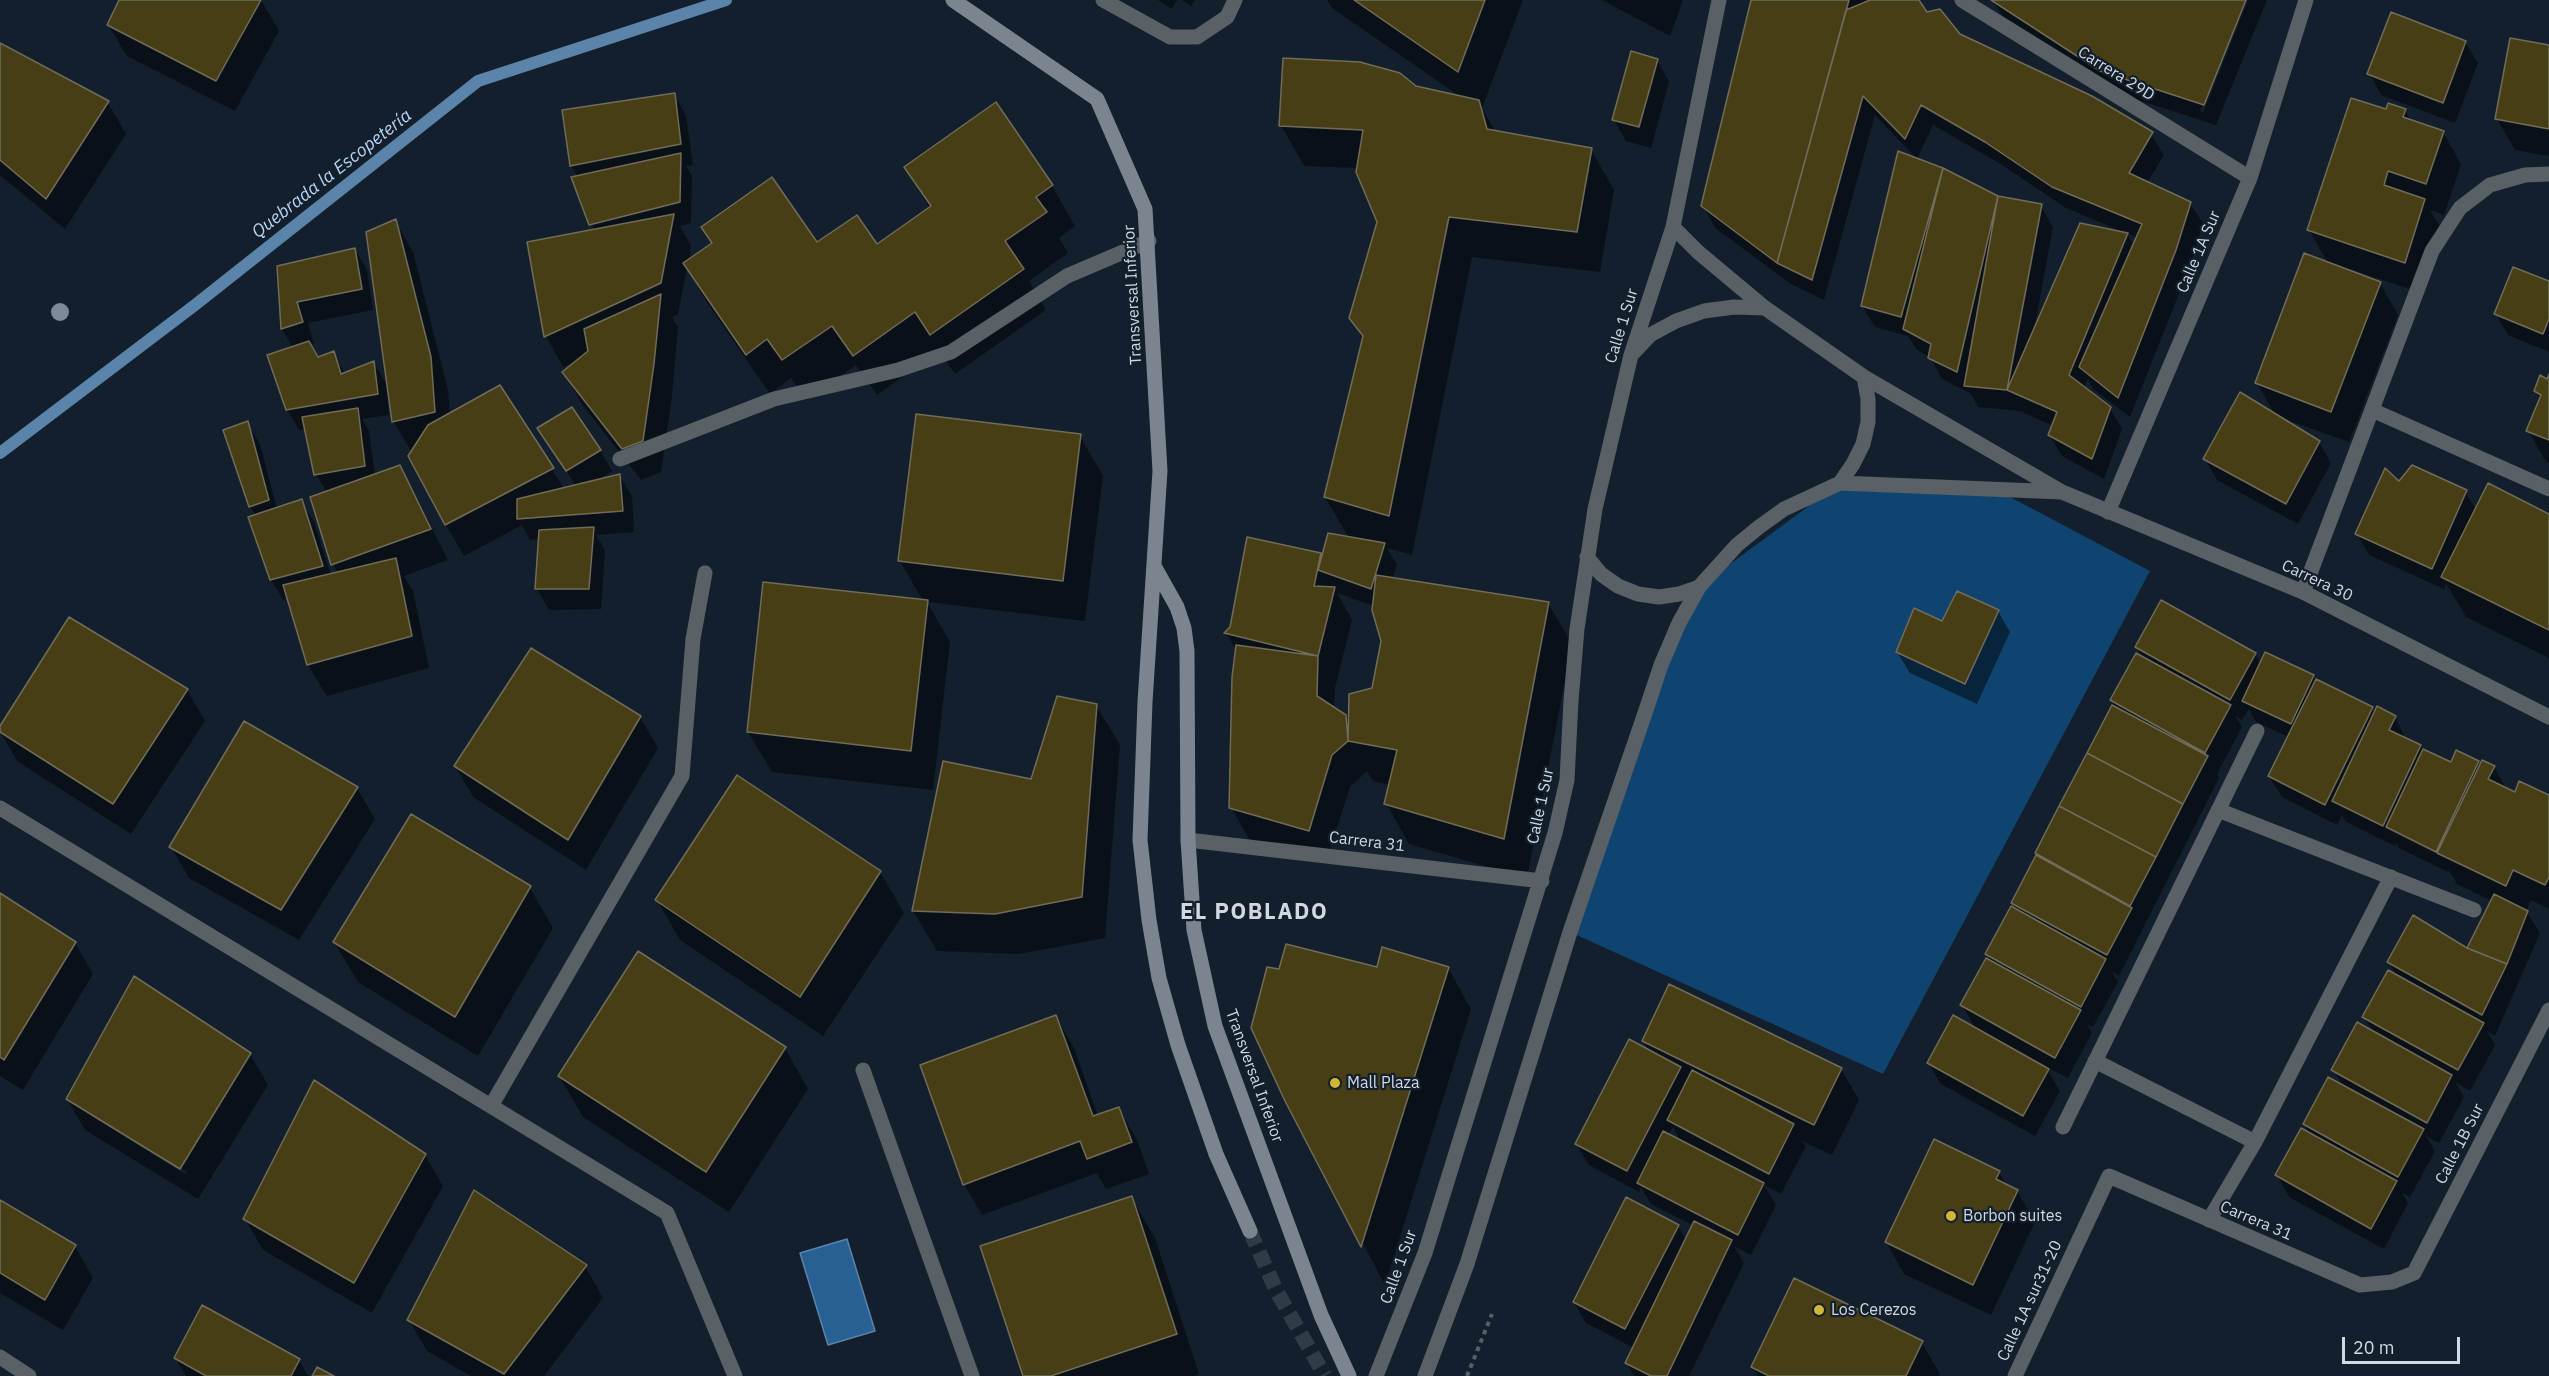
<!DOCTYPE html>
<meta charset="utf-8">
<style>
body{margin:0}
#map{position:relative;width:2549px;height:1376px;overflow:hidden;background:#131f2c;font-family:"IBM Plex Sans",sans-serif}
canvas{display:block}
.scale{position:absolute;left:2342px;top:1337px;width:118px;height:27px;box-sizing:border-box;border:3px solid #d0d8e1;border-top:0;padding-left:8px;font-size:18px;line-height:21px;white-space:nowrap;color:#d0d8e1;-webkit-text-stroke:4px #131f2c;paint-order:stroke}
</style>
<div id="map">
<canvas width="2549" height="1376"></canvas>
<div class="scale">20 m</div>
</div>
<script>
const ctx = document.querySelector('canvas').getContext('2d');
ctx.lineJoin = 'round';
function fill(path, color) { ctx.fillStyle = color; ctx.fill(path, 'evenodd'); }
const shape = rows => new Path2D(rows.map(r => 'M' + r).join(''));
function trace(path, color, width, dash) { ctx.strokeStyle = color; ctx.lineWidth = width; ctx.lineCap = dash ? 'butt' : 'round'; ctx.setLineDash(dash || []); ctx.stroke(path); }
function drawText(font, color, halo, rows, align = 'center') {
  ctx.font = font + ' "IBM Plex Sans",sans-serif'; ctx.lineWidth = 4.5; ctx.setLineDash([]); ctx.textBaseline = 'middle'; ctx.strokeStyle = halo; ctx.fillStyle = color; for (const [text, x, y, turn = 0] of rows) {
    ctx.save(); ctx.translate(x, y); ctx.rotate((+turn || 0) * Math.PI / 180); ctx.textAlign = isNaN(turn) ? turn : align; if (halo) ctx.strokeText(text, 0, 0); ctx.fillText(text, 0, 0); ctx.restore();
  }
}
fill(shape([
 [1840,483,1995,489,2150,571,1883,1074,1570,932,1645,713,1699,587]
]), '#104470');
const water = shape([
 [847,1239,875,1331,828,1345,800,1253,847,1239]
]);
fill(water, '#296093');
trace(water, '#5b84aa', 1.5);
fill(shape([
 [121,0,261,0,279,31,235,111,127,56,108,25],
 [1158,0,1177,0,1172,9],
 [1182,0,1195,0,1191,6],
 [1327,0,1523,0,1482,108,1495,131,1591,150,1614,190,1600,272,1472,257,1412,555,1387,548,1397,565,1392,579,1548,603,1572,644,1527,878,1409,844,1386,803,1390,785,1373,781,1367,771,1350,787,1326,862,1249,839,1231,807,1237,651,1226,633,1320,555,1323,558,1349,538,1325,497,1364,341,1350,317,1378,222,1358,168,1304,166,1281,125,1415,87,1461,97,1332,8],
 [1337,593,1374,606,1383,641,1374,689,1350,724,1345,716,1334,709,1335,688,1352,620],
 [1602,0,1683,0,1670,36],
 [1753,0,1866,0,1865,4,1874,0,1917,0,1927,14,1959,35,2151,134,2164,155,2147,183,2190,203,2203,224,2188,271,2130,417,2093,389,2088,379,2084,388,2110,408,2122,429,2104,479,2062,456,2049,435,2053,426,2020,411,1978,407,1970,393,1942,379,1930,357,1917,350,1908,336,1875,327,1862,306,1942,169,1998,197,2041,206,2053,227,2034,330,2123,232,2066,208,1999,163,1933,125,1917,159,1875,115,1824,300,1791,284,1715,228,1703,206],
 [2127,233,2137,238,2134,246],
 [1993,0,2245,0,2200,111,2203,113,2248,0,2267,0,2216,125,2113,92,2005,21],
 [2465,42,2478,63,2455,123,2381,95,2369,73],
 [0,46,108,103,126,134,65,229,0,175],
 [2549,47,2549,156,2515,150,2497,119],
 [1657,60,1669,82,1651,148,1626,141,1614,120],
 [674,94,686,116,693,165,686,166,692,176,691,223,680,226,691,246,689,261,817,244,877,246,930,209,906,167,996,105,1052,186,1075,226,1059,238,1068,253,1029,281,1046,310,955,374,939,351,877,395,856,365,806,400,791,378,770,394,708,304,687,268,678,314,672,317,678,327,672,396,661,472,641,480,582,404,564,373,577,361,563,367,546,336,594,231,578,177,571,165],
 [2405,110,2411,121,2443,132,2461,164,2444,215,2430,210,2443,232,2422,293,2349,269,2348,271,2380,283,2398,315,2349,442,2279,417,2319,442,2331,463,2298,524,2217,480,2205,459,2275,415,2257,383,2328,263,2309,230,2386,111],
 [395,221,413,252,448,390,450,415,552,469,564,489,576,486,539,429,600,450,612,471,598,480,619,475,632,496,634,532,596,535,605,550,601,609,549,610,537,589,540,539,530,540,522,525,464,556,446,525,410,456,412,453,394,422,368,233],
 [355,249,367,270,373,310,308,323,314,344,310,345,318,359,333,353,345,374,374,363,386,383,389,415,362,419,369,431,375,476,400,467,448,560,404,576,413,591,429,668,327,696,308,665,289,599,283,600,271,579,256,516,250,506,247,423,260,444,277,509,301,501,314,522,331,575,338,573,333,564,312,498,327,493,316,474,306,429,299,430,287,409,293,348,282,329,278,267],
 [2549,283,2549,352,2508,335,2496,314],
 [2549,378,2549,463,2546,462,2528,430,2541,401,2535,391],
 [1080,436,1103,476,1085,621,927,602,950,642,933,790,772,772,748,732,923,601,900,561],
 [2399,483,2465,491,2476,510,2549,516,2549,658,2466,617,2446,583,2444,589,2369,555,2357,534],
 [1998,611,2010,632,1977,704,1910,673,1897,652,1943,623],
 [2137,647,2255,654,2261,664,2313,676,2315,680,2372,709,2375,714,2395,717,2406,740,2420,746,2423,751,2451,764,2478,763,2480,766,2494,767,2507,790,2515,794,2549,797,2549,909,2531,900,2526,911,2540,933,2495,1036,2487,1031,2495,1045,2470,1091,2455,1082,2464,1097,2439,1143,2426,1136,2435,1151,2410,1197,2402,1193,2408,1203,2384,1249,2289,1197,2277,1175,2310,1134,2304,1124,2343,1086,2333,1069,2373,1032,2364,1017,2397,977,2389,962,2468,950,2492,901,2457,884,2449,870,2448,872,2399,848,2396,843,2395,846,2346,822,2342,815,2337,825,2282,797,2269,776,2289,737,2256,722,2249,709,2242,720,2235,716,2242,727,2217,774,2219,778,2119,976,2112,972,2118,982,2093,1027,2087,1024,2092,1033,2068,1078,2045,1066,2060,1091,2035,1136,1941,1084,1928,1063,1976,1030,1962,1005,1992,963,1987,954,2017,911,2012,903,2038,855,2037,853,2116,709,2111,700,2143,658],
 [2202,745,2209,757,2205,757,2200,747],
 [187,690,205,721,131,834,17,761,0,731,0,729],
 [1096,705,1120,745,1105,938,1019,954,937,951,913,911,1032,781],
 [640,717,658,748,586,870,473,797,455,766],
 [737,777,880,872,904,913,823,1036,680,940,657,900],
 [357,788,375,819,299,940,189,878,171,847],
 [411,816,530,888,553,928,478,1056,358,982,334,942],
 [0,895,75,943,93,974,23,1090,0,1076],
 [1448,968,1471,1009,1385,1285,1287,1100,1280,971],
 [1056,1017,1074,1048,1098,1116,1119,1109,1137,1140,1149,1174,1106,1189,1097,1173,982,1215,964,1184],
 [1643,1041,1841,1069,1859,1100,1832,1155,1802,1141,1806,1146,1781,1194,1764,1185,1776,1205,1751,1255,1734,1246,1744,1263,1689,1376,1634,1376,1627,1363,1634,1348,1586,1323,1574,1302,1678,1226,1686,1240,1694,1226,1651,1204,1641,1187,1639,1192,1589,1165,1576,1144,1650,1052],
 [1673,1127,1681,1142,1668,1135],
 [785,1048,808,1089,729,1212,583,1117,559,1076],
 [250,1054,268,1085,198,1199,85,1130,67,1099],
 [91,1113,187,1172,185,1174,91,1116],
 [425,1155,443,1186,372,1313,263,1250,245,1219],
 [1999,1172,2007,1186,2017,1191,2035,1222,1991,1315,1904,1274,1886,1242],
 [1131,1197,1155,1238,1199,1374,1194,1376,1024,1376],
 [0,1202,75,1246,93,1278,63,1330,0,1293],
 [585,1266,603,1298,544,1376,471,1376,427,1351,409,1320],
 [1922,1343,1940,1374,1939,1376,1758,1376,1753,1367],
 [175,1358,299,1360,308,1376,186,1376]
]), '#0007');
trace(shape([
 [0,453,195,305,478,81,726,0]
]), '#5b84aa', 12);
const building = shape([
 [119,0,261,0,216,81,107,25,119,0],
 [1354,0,1485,0,1458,72,1354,0],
 [1751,0,1849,0,1777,263,1701,206,1751,0],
 [1870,0,1919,0,1927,12,1940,9,1960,34,2092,96,2153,132,2129,173,2191,202,2176,250,2118,398,2079,367,2142,224,2052,187,1985,142,1921,105,1905,139,1863,96,1812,280,1777,263,1846,10,1870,0],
 [1991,0,2246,0,2204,105,2100,71,1991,0],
 [2391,12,2466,41,2443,103,2367,74,2391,12],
 [2510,38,2549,45,2549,129,2495,119,2510,38],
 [0,43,109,101,46,199,0,160,0,43],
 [1631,51,1658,59,1639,127,1612,120,1631,51],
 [1283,58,1360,62,1400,73,1416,86,1479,100,1487,129,1592,148,1577,232,1449,217,1389,516,1324,497,1363,336,1349,318,1377,222,1356,172,1363,130,1279,126,1283,58],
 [675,93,681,144,570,166,562,110,675,93],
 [2351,98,2386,109,2388,103,2406,109,2403,117,2444,131,2426,184,2388,171,2384,185,2425,199,2405,263,2307,230,2351,98],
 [996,102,1053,185,1036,197,1047,212,1005,241,1024,269,930,335,915,312,853,356,832,326,782,360,767,339,746,355,683,263,712,243,701,227,772,177,817,242,857,215,877,244,931,206,904,167,996,102],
 [1898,151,1943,168,1901,317,1861,306,1898,151],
 [681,153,680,202,589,225,571,177,681,153],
 [1943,168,1998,196,1957,372,1928,358,1931,344,1903,329,1943,168],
 [1998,196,2042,204,2007,390,1964,386,1998,196],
 [674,214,661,283,544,337,527,242,674,214],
 [396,219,431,357,435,412,392,422,366,232,396,219],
 [2080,223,2128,233,2069,375,2111,407,2092,459,2048,435,2057,412,2007,390,2080,223],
 [355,248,362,289,297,302,303,322,281,329,277,266,355,248],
 [2304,253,2381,282,2331,412,2255,383,2304,253],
 [2513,267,2549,281,2549,319,2543,334,2494,314,2513,267],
 [661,294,654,364,643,441,622,449,562,372,588,351,584,329,661,294],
 [309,341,318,357,334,351,341,374,374,361,378,394,286,410,267,355,309,341],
 [2549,374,2549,440,2526,431,2541,395,2534,391,2540,375,2547,379,2549,374],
 [500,385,554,468,445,525,408,456,428,425,500,385],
 [2240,392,2320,441,2286,504,2203,459,2240,392],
 [572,407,601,450,566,471,537,428,572,407],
 [358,408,365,466,314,475,302,417,358,408],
 [916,414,1081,434,1063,581,898,561,916,414],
 [248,421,269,500,249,507,223,430,248,421],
 [400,465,431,529,331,565,310,497,400,465],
 [2412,465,2467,490,2432,569,2355,534,2385,468,2399,481,2412,465],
 [620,474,623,511,517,519,517,499,620,474],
 [2488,483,2549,514,2549,630,2441,577,2488,483],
 [302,499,323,566,270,580,248,517,302,499],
 [594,527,589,589,535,589,539,530,594,527],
 [1328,533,1385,543,1371,589,1318,570,1328,533],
 [1247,537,1321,553,1314,586,1335,587,1318,656,1224,633,1230,627,1247,537],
 [396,558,412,636,307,665,283,585,396,558],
 [1376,575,1549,602,1504,839,1384,804,1397,750,1348,741,1349,694,1372,688,1381,641,1372,610,1376,575],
 [763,582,928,600,911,751,747,732,763,582],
 [1957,591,1999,610,1965,684,1896,652,1914,608,1942,621,1957,591],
 [2161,600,2256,653,2230,700,2135,647,2161,600],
 [69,617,188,689,113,804,0,732,0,726,69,617],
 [1236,645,1318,656,1317,696,1346,715,1348,741,1332,755,1309,831,1229,808,1232,677,1236,645],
 [531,648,641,716,568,840,454,766,531,648],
 [2265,652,2314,675,2291,724,2242,701,2265,652],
 [2136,653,2231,705,2205,753,2110,700,2136,653],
 [2316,679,2373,707,2325,805,2268,776,2316,679],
 [1057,696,1097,704,1082,897,995,914,912,911,943,761,1031,779,1057,696],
 [2112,705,2208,756,2183,804,2087,753,2112,705],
 [2377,706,2396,716,2389,730,2421,745,2383,826,2332,801,2377,706],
 [244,721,358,787,281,910,169,847,244,721],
 [2423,749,2451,762,2456,750,2479,761,2436,852,2386,827,2423,749],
 [2087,753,2183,804,2156,857,2059,806,2087,753],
 [2482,760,2495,766,2488,779,2515,792,2519,781,2549,795,2549,877,2545,885,2513,870,2506,886,2437,853,2482,760],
 [737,775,881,871,800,997,655,900,737,775],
 [2059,806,2156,857,2130,906,2035,853,2059,806],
 [411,814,531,886,455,1017,333,942,411,814],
 [2036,855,2132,908,2107,955,2011,903,2036,855],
 [0,893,76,942,4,1060,0,1057,0,893],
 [2494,894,2528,911,2507,964,2467,948,2494,894],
 [2011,906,2106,959,2081,1007,1985,954,2011,906],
 [2413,915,2467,948,2507,964,2482,1015,2387,962,2413,915],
 [1286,944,1377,967,1382,947,1449,967,1361,1247,1285,1101,1251,1028,1267,967,1279,969,1286,944],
 [638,951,786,1047,706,1172,558,1076,638,951],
 [1986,958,2081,1010,2055,1058,1960,1005,1986,958],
 [2388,970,2484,1023,2458,1070,2362,1017,2388,970],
 [134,976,251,1053,180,1169,66,1099,134,976],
 [1669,984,1842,1068,1814,1125,1642,1041,1669,984],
 [1056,1015,1093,1116,1119,1107,1132,1142,1087,1159,1080,1141,963,1185,920,1065,1056,1015],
 [1953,1015,2049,1069,2023,1116,1927,1063,1953,1015],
 [2357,1022,2452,1075,2427,1123,2331,1070,2357,1022],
 [1629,1039,1681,1067,1627,1171,1575,1144,1629,1039],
 [1692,1070,1794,1124,1769,1174,1667,1120,1692,1070],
 [2328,1077,2424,1129,2398,1177,2303,1124,2328,1077],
 [314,1080,426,1154,354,1283,243,1219,314,1080],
 [2301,1128,2397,1181,2371,1229,2275,1175,2301,1128],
 [1663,1131,1764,1183,1738,1235,1637,1183,1663,1131],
 [1934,1139,2000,1171,1996,1179,2018,1190,1973,1285,1885,1242,1934,1139],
 [474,1190,587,1265,504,1374,407,1320,474,1190],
 [1132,1196,1177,1334,1051,1376,1023,1376,980,1246,1132,1196],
 [1626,1197,1679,1225,1625,1329,1573,1302,1626,1197],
 [0,1200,76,1245,45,1300,0,1273,0,1200],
 [1694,1221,1732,1240,1667,1376,1651,1376,1625,1363,1694,1221],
 [1794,1278,1923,1341,1906,1376,1769,1376,1751,1367,1794,1278],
 [202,1305,300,1359,291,1376,206,1376,174,1358,202,1305],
 [317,1367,334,1376,312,1376,317,1367]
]);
fill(building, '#473e15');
trace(building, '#706c59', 1.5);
trace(shape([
 [1250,1231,1276,1290,1325,1376]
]), '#2f3b47', 15, [15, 8]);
trace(shape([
 [1467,1376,1492,1314]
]), '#545f6a', 4, [4.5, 4.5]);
trace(shape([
 [1103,0,1170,37,1197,37,1227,17,1235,0],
 [2372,410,2549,489],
 [620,459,774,399,898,370,951,352,1067,276,1149,241],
 [2303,592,2432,251,2460,208,2490,185,2525,175,2549,174],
 [2218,810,2474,910],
 [2095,1061,2255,1142],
 [2063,1127,2257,731],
 [2209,1220,2255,1142,2391,877]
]), '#596066', 15);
trace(shape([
 [1962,0,2250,178],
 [2108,512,2250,178,2306,0],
 [0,808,667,1213,735,1376],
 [863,1070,972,1376],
 [491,1106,682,776,693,639,705,573],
 [0,1357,29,1376],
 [2015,1376,2109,1176,2360,1285,2392,1282,2414,1273,2549,1010]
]), '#596066', 15);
trace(shape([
 [1673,227,1698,252,1765,308,1864,377,2062,492,2303,592,2549,717],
 [1634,352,1650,335,1676,321,1704,311,1734,307,1765,308],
 [1840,483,1853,464,1863,444,1868,422,1868,399,1864,377],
 [1587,557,1601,574,1618,586,1638,594,1659,597,1679,594,1699,587],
 [1188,840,1542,881],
 [1376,1376,1425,1253,1555,833,1567,780,1571,701,1577,629,1595,509,1631,355,1673,227,1719,0],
 [1425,1376,1467,1264,1570,932,1645,713,1661,665,1679,623,1699,587,1737,545,1759,527,1784,509,1840,483,2062,492]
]), '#596066', 15);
trace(shape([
 [953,0,1097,99,1145,209,1160,471,1145,702,1140,840,1149,920,1159,978,1178,1045,1216,1154,1250,1231],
 [1154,566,1177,607,1184,628,1187,651,1188,840,1194,930,1215,1026,1321,1315,1349,1376]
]), '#7b8590', 15);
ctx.fillStyle = '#7d8a98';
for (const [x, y] of [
 [60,312]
]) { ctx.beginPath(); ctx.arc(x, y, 9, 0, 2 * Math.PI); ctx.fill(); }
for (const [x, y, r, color] of [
 [1335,1083,6,"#d1b736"],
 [1951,1216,6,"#d1b736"],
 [1819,1310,6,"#d1b736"]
]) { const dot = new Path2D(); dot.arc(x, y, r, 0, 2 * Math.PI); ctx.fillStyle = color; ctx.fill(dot); trace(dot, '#131f2c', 2); }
drawText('16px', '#d0d8e1', '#131f2c', [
 ["Carrera 29D",2116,74,32],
 ["Calle 1A Sur",2199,252,-67],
 ["Transversal Inferior",1133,295,-93],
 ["Calle 1 Sur",1622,326,-73],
 ["Carrera 30",2317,581,25],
 ["Calle 1 Sur",1541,806,-78],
 ["Carrera 31",1367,842,7],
 ["Transversal Inferior",1254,1076,70],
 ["Calle 1B Sur",2460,1144,-63],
 ["Carrera 31",2256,1221,23],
 ["Calle 1 Sur",1399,1267,-70],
 ["Calle 1A sur31-20",2030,1301,-65]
]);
drawText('16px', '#d0d8e1', '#131f2c', [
 ["Mall Plaza",1347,1083],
 ["Borbon suites",1963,1216],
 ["Los Cerezos",1831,1310]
], 'left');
drawText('italic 18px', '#b8d5f3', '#131f2c', [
 ["Quebrada la Escopetería",332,174,-38]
]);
ctx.letterSpacing = '1.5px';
drawText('bold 22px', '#d0d8e1', '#131f2c', [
 ["EL POBLADO",1254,913]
]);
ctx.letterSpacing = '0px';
</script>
